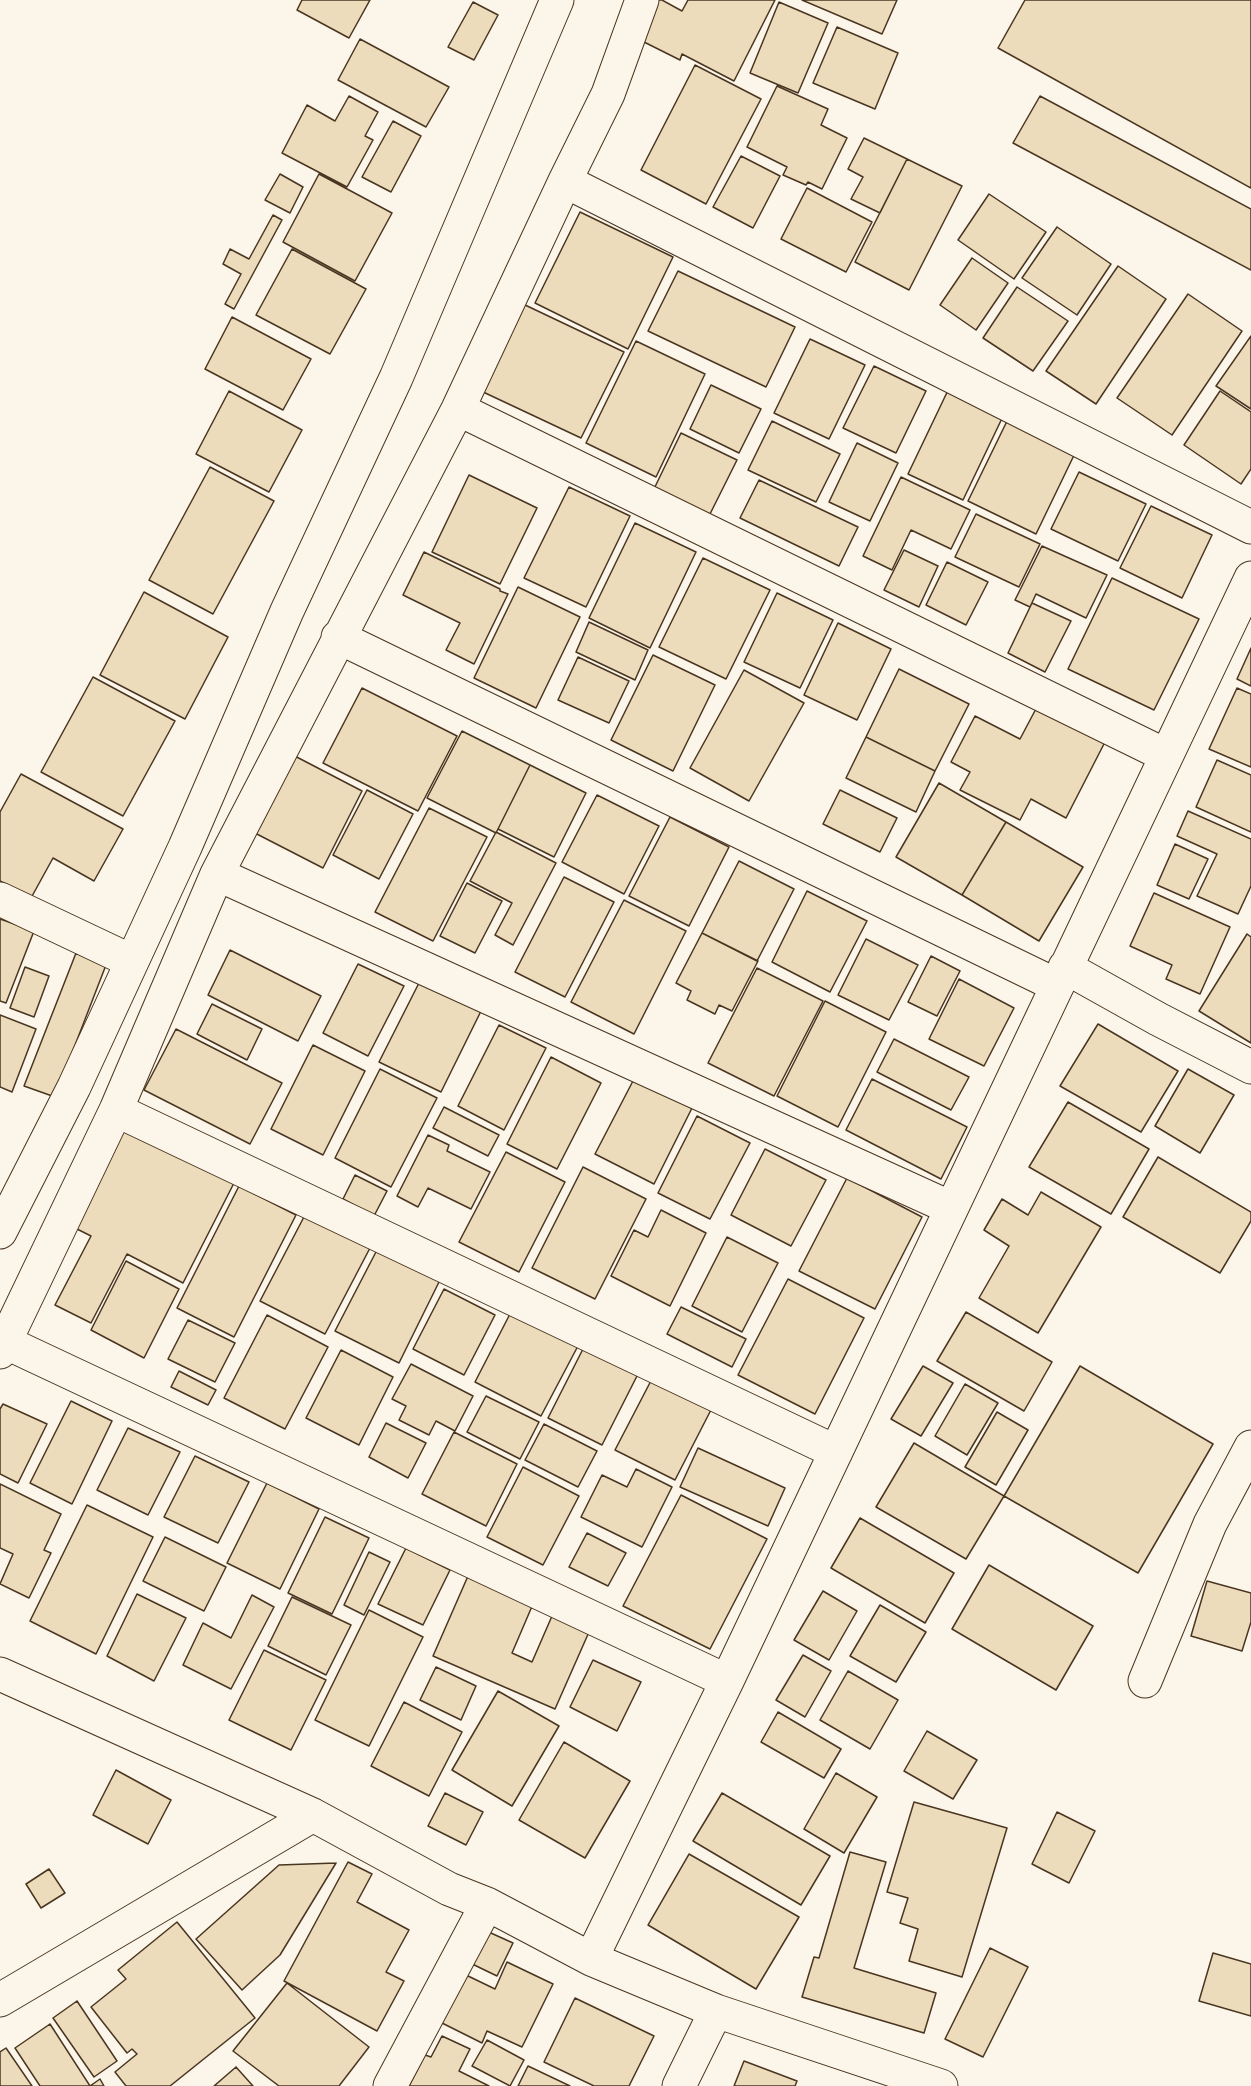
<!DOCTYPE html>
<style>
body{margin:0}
canvas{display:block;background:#fbf6e9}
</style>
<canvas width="1251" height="2086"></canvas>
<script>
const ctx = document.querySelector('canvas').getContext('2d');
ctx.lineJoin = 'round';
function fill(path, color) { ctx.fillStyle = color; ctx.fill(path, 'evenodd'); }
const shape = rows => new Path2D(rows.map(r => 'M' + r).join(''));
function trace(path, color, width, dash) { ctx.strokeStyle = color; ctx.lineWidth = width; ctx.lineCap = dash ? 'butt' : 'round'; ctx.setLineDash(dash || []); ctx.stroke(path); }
const building = shape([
 [302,0,370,0,349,38,297,10,302,0],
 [653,0,662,0,682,11,688,0,775,0,734,81,682,54,680,60,634,37,653,0],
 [802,0,897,0,882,34,802,0],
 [1025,0,1251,0,1251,188,998,48,1025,0],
 [473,2,498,15,474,60,448,47,473,2],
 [779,2,828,23,798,93,750,73,779,2],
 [837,27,898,53,875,109,813,83,837,27],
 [360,39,449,87,426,127,338,80,360,39],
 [695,65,761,99,706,204,641,170,695,65],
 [777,86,828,109,821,125,847,138,822,189,808,182,806,185,783,175,787,167,747,147,777,86],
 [349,96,378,112,365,136,373,140,347,187,282,153,307,105,335,121,349,96],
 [1040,96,1251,209,1251,270,1013,143,1040,96],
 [393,121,421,136,391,192,362,177,393,121],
 [864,138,907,159,880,213,851,199,863,177,848,169,864,138],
 [741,156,780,176,753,228,713,207,741,156],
 [907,159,962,186,909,290,855,262,907,159],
 [280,174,303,187,290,213,265,200,280,174],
 [319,174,392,213,355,281,283,242,319,174],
 [807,188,872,222,846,272,781,239,807,188],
 [989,194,1046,232,1014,279,958,240,989,194],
 [580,212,673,257,628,349,535,303,580,212],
 [273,215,282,220,234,309,225,304,241,274,223,264,230,249,249,259,273,215],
 [1057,227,1111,264,1077,315,1022,278,1057,227],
 [292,249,366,289,330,354,256,315,292,249],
 [972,258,1008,283,976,330,940,305,972,258],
 [1118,266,1166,299,1096,404,1046,371,1118,266],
 [678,271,795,327,766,387,648,331,678,271],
 [1017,287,1068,321,1033,371,983,338,1017,287],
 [1188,294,1242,331,1172,435,1117,398,1188,294],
 [523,304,624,352,581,438,481,391,523,304],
 [232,317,311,359,283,410,205,369,232,317],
 [1251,336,1251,409,1216,386,1251,336],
 [810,339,865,365,829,439,774,413,810,339],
 [636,341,705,374,656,477,586,443,636,341],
 [874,366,926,391,896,453,843,428,874,366],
 [951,384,1006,410,963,500,908,474,951,384],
 [711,385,761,409,739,453,690,429,711,385],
 [229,391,302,430,269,492,196,454,229,391],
 [1220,391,1251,412,1251,469,1241,484,1184,445,1220,391],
 [1010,415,1078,447,1036,534,968,501,1010,415],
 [772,421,840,454,816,502,748,470,772,421],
 [681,433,737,460,707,520,652,493,681,433],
 [857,443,898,463,870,521,829,502,857,443],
 [210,467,274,501,213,614,149,580,210,467],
 [1079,472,1146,504,1118,561,1051,529,1079,472],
 [469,475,537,508,500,584,432,552,469,475],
 [901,477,970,510,951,549,911,530,892,570,863,556,901,477],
 [759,480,858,527,839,566,740,518,759,480],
 [569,487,630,516,586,607,524,578,569,487],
 [1151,506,1212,535,1182,598,1120,568,1151,506],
 [976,514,1040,544,1019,587,955,557,976,514],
 [635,523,696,552,650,648,589,618,635,523],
 [1042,546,1107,575,1086,618,1036,594,1030,607,1015,600,1042,546],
 [904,550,938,566,919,607,884,590,904,550],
 [424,552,500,589,500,591,508,594,474,664,446,650,460,623,403,595,424,552],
 [703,558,770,590,726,679,659,647,703,558],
 [947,562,988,582,966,625,926,605,947,562],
 [1112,578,1199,619,1154,710,1068,669,1112,578],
 [518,587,580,617,536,708,474,678,518,587],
 [144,592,228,637,185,719,100,675,144,592],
 [777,593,833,620,800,688,744,662,777,593],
 [1032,603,1071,621,1045,672,1008,653,1032,603],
 [589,622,648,650,635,680,576,652,589,622],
 [838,623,891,649,857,720,804,695,838,623],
 [1251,648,1251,686,1237,679,1251,648],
 [653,655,715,685,673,771,611,740,653,655],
 [578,657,629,681,609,723,558,700,578,657],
 [899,669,969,704,935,771,866,737,899,669],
 [744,670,804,703,749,801,690,768,744,670],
 [93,677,175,721,123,816,41,772,93,677],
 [362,688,457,736,418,811,323,763,362,688],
 [1237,688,1251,694,1251,767,1209,749,1237,688],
 [1038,705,1106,740,1066,818,1031,799,1020,820,960,790,970,772,951,762,975,716,1020,739,1038,705],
 [462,731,530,765,496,833,427,798,462,731],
 [866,737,935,771,916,812,846,778,866,737],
 [289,753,362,791,323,868,249,830,289,753],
 [1217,760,1251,775,1251,832,1196,807,1217,760],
 [530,765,586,793,554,857,498,829,530,765],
 [21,774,123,829,94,881,53,858,31,898,0,881,0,812,21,774],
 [939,783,1006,822,962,895,896,857,939,783],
 [367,790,413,814,379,879,333,855,367,790],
 [840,790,897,818,880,852,823,824,840,790],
 [597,795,659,826,624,894,562,862,597,795],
 [429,808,487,837,433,941,375,912,429,808],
 [1188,811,1251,839,1251,886,1238,914,1197,896,1217,854,1177,836,1188,811],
 [670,817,729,847,689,926,629,896,670,817],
 [1006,822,1083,867,1039,941,962,895,1006,822],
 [496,832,556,863,513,945,495,935,512,903,470,881,496,832],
 [1175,844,1208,859,1189,899,1157,885,1175,844],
 [739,861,794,889,757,961,702,933,739,861],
 [564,877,614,902,565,997,515,972,564,877],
 [467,883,502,901,475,953,440,936,467,883],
 [807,891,867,921,830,992,772,962,807,891],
 [1154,893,1230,927,1200,994,1166,979,1172,965,1130,946,1154,893],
 [624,900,686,931,634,1034,571,1002,624,900],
 [0,919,34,931,6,1003,0,1001,0,919],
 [702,933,758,961,732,1011,719,1005,715,1014,687,1000,691,991,676,983,702,933],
 [1247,934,1251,937,1251,1043,1199,1011,1247,934],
 [866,939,918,965,889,1020,838,995,866,939],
 [230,950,321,996,298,1041,208,995,230,950],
 [76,953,106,965,55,1097,24,1086,76,953],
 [931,956,960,971,937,1016,908,1002,931,956],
 [358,964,404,986,368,1056,323,1033,358,964],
 [25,967,49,976,34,1017,10,1008,25,967],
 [757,968,823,1001,774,1096,708,1063,757,968],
 [423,975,484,1005,441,1092,379,1062,423,975],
 [959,979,1014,1008,984,1066,929,1039,959,979],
 [825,1001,886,1032,838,1127,777,1096,825,1001],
 [212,1004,262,1029,247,1060,197,1034,212,1004],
 [0,1015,36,1029,12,1092,0,1087,0,1015],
 [1098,1024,1178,1071,1141,1132,1060,1086,1098,1024],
 [499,1025,546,1048,504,1130,458,1106,499,1025],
 [176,1029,282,1083,250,1144,144,1090,176,1029],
 [894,1039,969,1077,951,1110,877,1072,894,1039],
 [313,1045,365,1071,323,1155,271,1129,313,1045],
 [551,1057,601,1083,557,1169,507,1144,551,1057],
 [380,1069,437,1098,391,1187,335,1158,380,1069],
 [1188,1069,1234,1095,1200,1153,1155,1126,1188,1069],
 [634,1079,692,1108,654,1184,595,1154,634,1079],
 [872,1079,967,1127,941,1179,846,1130,872,1079],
 [1068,1102,1149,1149,1111,1214,1029,1167,1068,1102],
 [444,1107,499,1135,488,1156,433,1128,444,1107],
 [697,1116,750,1143,710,1219,658,1193,697,1116],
 [120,1125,234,1183,183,1283,127,1254,91,1323,55,1305,91,1236,69,1225,120,1125],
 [428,1135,449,1145,447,1151,490,1172,471,1209,428,1188,418,1207,397,1196,428,1135],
 [765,1149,826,1180,791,1246,731,1215,765,1149],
 [506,1152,565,1182,519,1272,459,1242,506,1152],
 [1158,1157,1251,1212,1251,1221,1220,1273,1123,1217,1158,1157],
 [583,1167,646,1199,595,1299,532,1268,583,1167],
 [355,1175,387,1191,374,1216,343,1199,355,1175],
 [847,1178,922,1217,875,1309,799,1271,847,1178],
 [239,1186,296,1215,234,1337,177,1308,239,1186],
 [1041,1192,1101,1227,1038,1333,979,1298,1009,1246,984,1230,1002,1199,1028,1215,1041,1192],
 [661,1210,706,1233,670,1306,611,1276,634,1230,648,1237,661,1210],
 [305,1215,370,1248,325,1334,260,1301,305,1215],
 [727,1237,778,1263,742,1332,692,1306,727,1237],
 [378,1248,440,1280,399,1363,335,1331,378,1248],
 [126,1261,179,1289,144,1358,91,1330,126,1261],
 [788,1279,864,1318,815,1414,738,1375,788,1279],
 [444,1289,495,1315,464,1375,413,1349,444,1289],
 [681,1307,746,1339,732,1367,667,1334,681,1307],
 [512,1310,579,1344,541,1416,475,1382,512,1310],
 [966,1312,1052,1362,1024,1411,937,1361,966,1312],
 [267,1315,328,1347,285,1429,224,1398,267,1315],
 [188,1320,235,1343,215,1382,168,1359,188,1320],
 [585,1345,639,1372,602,1445,548,1418,585,1345],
 [341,1350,393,1377,359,1445,306,1418,341,1350],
 [411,1364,473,1396,455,1431,436,1421,429,1435,399,1420,406,1406,392,1399,411,1364],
 [923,1366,953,1383,921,1436,891,1419,923,1366],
 [1080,1366,1213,1444,1138,1573,1004,1496,1080,1366],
 [179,1371,216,1390,208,1405,171,1387,179,1371],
 [655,1373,714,1404,675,1480,615,1450,655,1373],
 [965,1384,998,1403,967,1455,935,1436,965,1384],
 [486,1396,539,1422,520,1459,467,1432,486,1396],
 [71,1401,112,1421,72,1504,30,1483,71,1401],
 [3,1404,47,1424,18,1483,0,1474,0,1409,3,1404],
 [997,1412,1028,1430,996,1485,965,1467,997,1412],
 [386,1423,426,1443,408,1478,369,1457,386,1423],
 [544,1424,597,1451,578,1487,525,1460,544,1424],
 [128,1428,180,1452,148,1515,97,1490,128,1428],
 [454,1432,517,1464,486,1526,422,1494,454,1432],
 [914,1443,1004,1496,966,1559,876,1507,914,1443],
 [698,1448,785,1488,768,1526,680,1487,698,1448],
 [195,1456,249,1482,218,1543,164,1517,195,1456],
 [523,1467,579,1496,543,1565,487,1537,523,1467],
 [636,1469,672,1487,642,1547,581,1517,602,1475,627,1487,636,1469],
 [267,1483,319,1509,280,1589,227,1563,267,1483],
 [0,1484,61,1514,44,1550,51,1553,29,1598,0,1584,13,1554,0,1548,0,1484],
 [681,1495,767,1539,710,1649,623,1606,681,1495],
 [87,1505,153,1537,96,1654,30,1621,87,1505],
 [325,1517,369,1538,332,1614,288,1593,325,1517],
 [860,1518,954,1573,925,1623,831,1568,860,1518],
 [587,1533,626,1553,608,1586,569,1567,587,1533],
 [165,1537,226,1567,204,1611,143,1581,165,1537],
 [406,1548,450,1570,423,1625,378,1604,406,1548],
 [369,1552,390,1562,364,1615,344,1605,369,1552],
 [989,1565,1093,1626,1056,1690,952,1629,989,1565],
 [468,1576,533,1604,512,1653,532,1662,552,1616,589,1632,555,1709,433,1656,468,1576],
 [1207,1581,1251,1593,1251,1622,1242,1651,1191,1636,1207,1581],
 [823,1591,857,1611,829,1660,794,1640,823,1591],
 [137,1594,186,1618,154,1681,107,1656,137,1594],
 [252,1595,274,1607,231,1689,183,1665,203,1623,231,1638,252,1595],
 [292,1597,351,1625,326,1675,268,1646,292,1597],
 [880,1605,926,1632,896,1682,850,1656,880,1605],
 [369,1610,423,1637,369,1746,315,1720,369,1610],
 [264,1650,326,1680,291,1750,229,1720,264,1650],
 [803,1655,831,1671,805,1717,776,1700,803,1655],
 [593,1660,641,1682,617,1731,570,1707,593,1660],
 [436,1667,476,1686,461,1720,420,1700,436,1667],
 [848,1671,898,1700,870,1749,820,1720,848,1671],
 [498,1691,559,1726,512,1806,452,1770,498,1691],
 [404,1702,462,1732,429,1796,371,1766,404,1702],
 [778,1712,841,1749,824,1778,761,1742,778,1712],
 [927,1731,977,1760,953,1799,904,1771,927,1731],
 [564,1742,630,1781,585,1858,519,1820,564,1742],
 [116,1770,171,1800,148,1844,93,1815,116,1770],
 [836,1773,877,1797,844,1853,804,1829,836,1773],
 [445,1793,483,1812,466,1845,428,1826,445,1793],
 [722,1793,830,1856,801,1905,693,1841,722,1793],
 [914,1802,1007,1828,962,1977,909,1961,918,1929,900,1923,908,1898,887,1892,914,1802],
 [1057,1812,1095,1831,1069,1883,1032,1864,1057,1812],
 [850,1852,886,1862,854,1968,936,1993,924,2033,802,1997,814,1957,819,1958,850,1852],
 [689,1854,799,1917,756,1989,648,1925,689,1854],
 [348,1862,372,1874,357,1902,409,1930,386,1972,404,1981,377,2031,284,1981,348,1862],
 [336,1863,280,1955,242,1990,196,1939,279,1865,336,1863],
 [49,1869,65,1893,41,1908,26,1884,49,1869],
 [177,1922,255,2018,170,2086,126,2086,115,2072,137,2054,132,2049,127,2053,91,2007,126,1979,118,1970,177,1922],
 [482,1929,513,1943,497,1976,466,1961,482,1929],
 [990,1948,1028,1967,983,2057,945,2039,990,1948],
 [1213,1953,1251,1964,1251,2016,1199,2001,1213,1953],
 [507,1962,553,1984,522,2047,487,2031,482,2043,442,2023,466,1975,495,1989,507,1962],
 [287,1983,369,2047,339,2086,279,2086,233,2051,287,1983],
 [575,1998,654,2036,629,2086,594,2086,544,2062,575,1998],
 [77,2001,117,2061,94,2077,53,2018,77,2001],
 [50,2024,90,2086,100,2079,104,2086,40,2086,15,2048,50,2024],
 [442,2036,470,2049,459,2071,489,2086,409,2086,425,2055,431,2057,442,2036],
 [487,2040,524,2060,510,2086,472,2066,487,2040],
 [6,2048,32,2086,0,2086,0,2052,6,2048],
 [744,2061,797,2081,795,2086,734,2086,744,2061],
 [528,2066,570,2086,518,2086,528,2066],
 [236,2067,253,2086,214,2086,236,2067]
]);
fill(building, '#ecdcbc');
trace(building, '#4a3520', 1.5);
const minor = shape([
 [565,181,1251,527],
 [458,409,1165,755],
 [338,637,1056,985],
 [217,874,951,1208],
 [0,899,131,961],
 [1065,967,1158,1019,1251,1067],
 [116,1110,836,1452],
 [0,1232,74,1087,185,847,287,611,396,378,557,0],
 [5,1342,727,1681],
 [0,1352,116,1110,217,874,458,409,565,181,608,94,642,0],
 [0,1674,313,1815,449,1889,487,1904,591,1959,716,2011,941,2086],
 [1145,1681,1210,1524,1251,1447],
 [591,1959,727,1681,1251,578],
 [0,2000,313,1815],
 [390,2086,487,1904],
 [679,2086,716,2011]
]);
trace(minor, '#4a3520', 35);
trace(minor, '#fbf6e9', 33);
</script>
